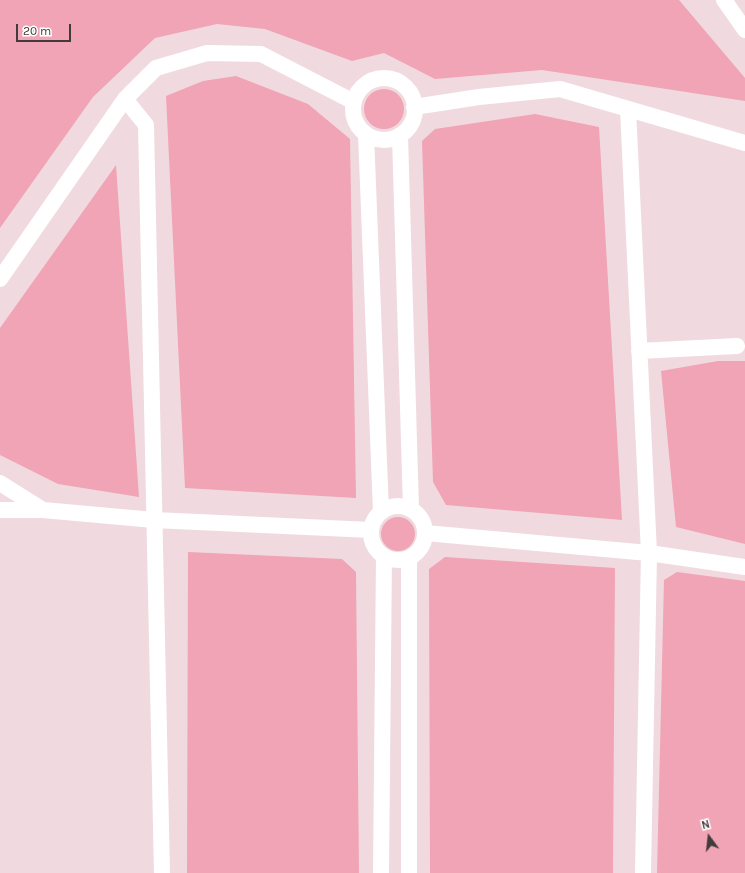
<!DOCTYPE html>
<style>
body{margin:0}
#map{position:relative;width:745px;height:873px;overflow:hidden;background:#f0dadf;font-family:Karla,sans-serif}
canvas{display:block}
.north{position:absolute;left:689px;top:817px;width:40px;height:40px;-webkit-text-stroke:3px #fff;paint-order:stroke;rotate:345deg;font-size:11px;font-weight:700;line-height:16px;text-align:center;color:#423a3c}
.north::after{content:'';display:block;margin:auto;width:14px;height:18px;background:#423a3c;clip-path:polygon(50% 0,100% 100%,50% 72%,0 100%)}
.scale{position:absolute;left:16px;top:24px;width:55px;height:18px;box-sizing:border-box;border:2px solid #423a3c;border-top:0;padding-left:5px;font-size:12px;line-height:14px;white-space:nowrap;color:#423a3c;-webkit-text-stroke:3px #fff;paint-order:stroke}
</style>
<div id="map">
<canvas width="745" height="873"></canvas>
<div class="north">N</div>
<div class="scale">20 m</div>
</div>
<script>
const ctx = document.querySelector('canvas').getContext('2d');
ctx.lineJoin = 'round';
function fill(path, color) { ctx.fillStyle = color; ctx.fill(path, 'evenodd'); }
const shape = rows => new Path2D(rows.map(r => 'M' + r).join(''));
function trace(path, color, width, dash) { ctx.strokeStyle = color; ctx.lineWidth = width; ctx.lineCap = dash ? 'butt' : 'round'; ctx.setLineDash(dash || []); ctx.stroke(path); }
fill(shape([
 [0,0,679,0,745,78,745,101,542,70,435,79,384,53,352,61,265,29,217,24,155,38,93,97,0,228],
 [236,76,308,104,350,139,356,498,185,488,166,96,203,81],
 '364 109a20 20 0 1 1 40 0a20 20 0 1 1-40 0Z',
 [535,114,599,127,622,520,446,505,433,482,422,141,435,129],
 [116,165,139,497,58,484,0,455,0,328],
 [718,361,745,361,745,544,676,527,661,371],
 '381 534a17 17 0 1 1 34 0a17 17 0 1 1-34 0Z',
 [188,552,342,559,356,572,359,873,187,873],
 [445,557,615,568,613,873,430,873,429,569],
 [677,572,745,581,745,873,657,873,664,580]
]), '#f0a4b5');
trace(shape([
 [724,0,745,30],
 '353 109a31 31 0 1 1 62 0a31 31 0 1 1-62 0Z',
 [125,99,146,125,162,873],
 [414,107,479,97,560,89,745,143],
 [628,109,649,553,643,873],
 [366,134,381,512],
 [400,135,411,509],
 [0,279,125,99,156,68,207,53,261,54,354,102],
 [639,351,737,346],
 [0,483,43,510],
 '371 533a27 27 0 1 1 54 0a27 27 0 1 1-54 0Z',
 [0,510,43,510,154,520,371,530],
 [425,533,649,553,745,567],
 [409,558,409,873],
 [381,873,384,556]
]), '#fff', 16);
</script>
